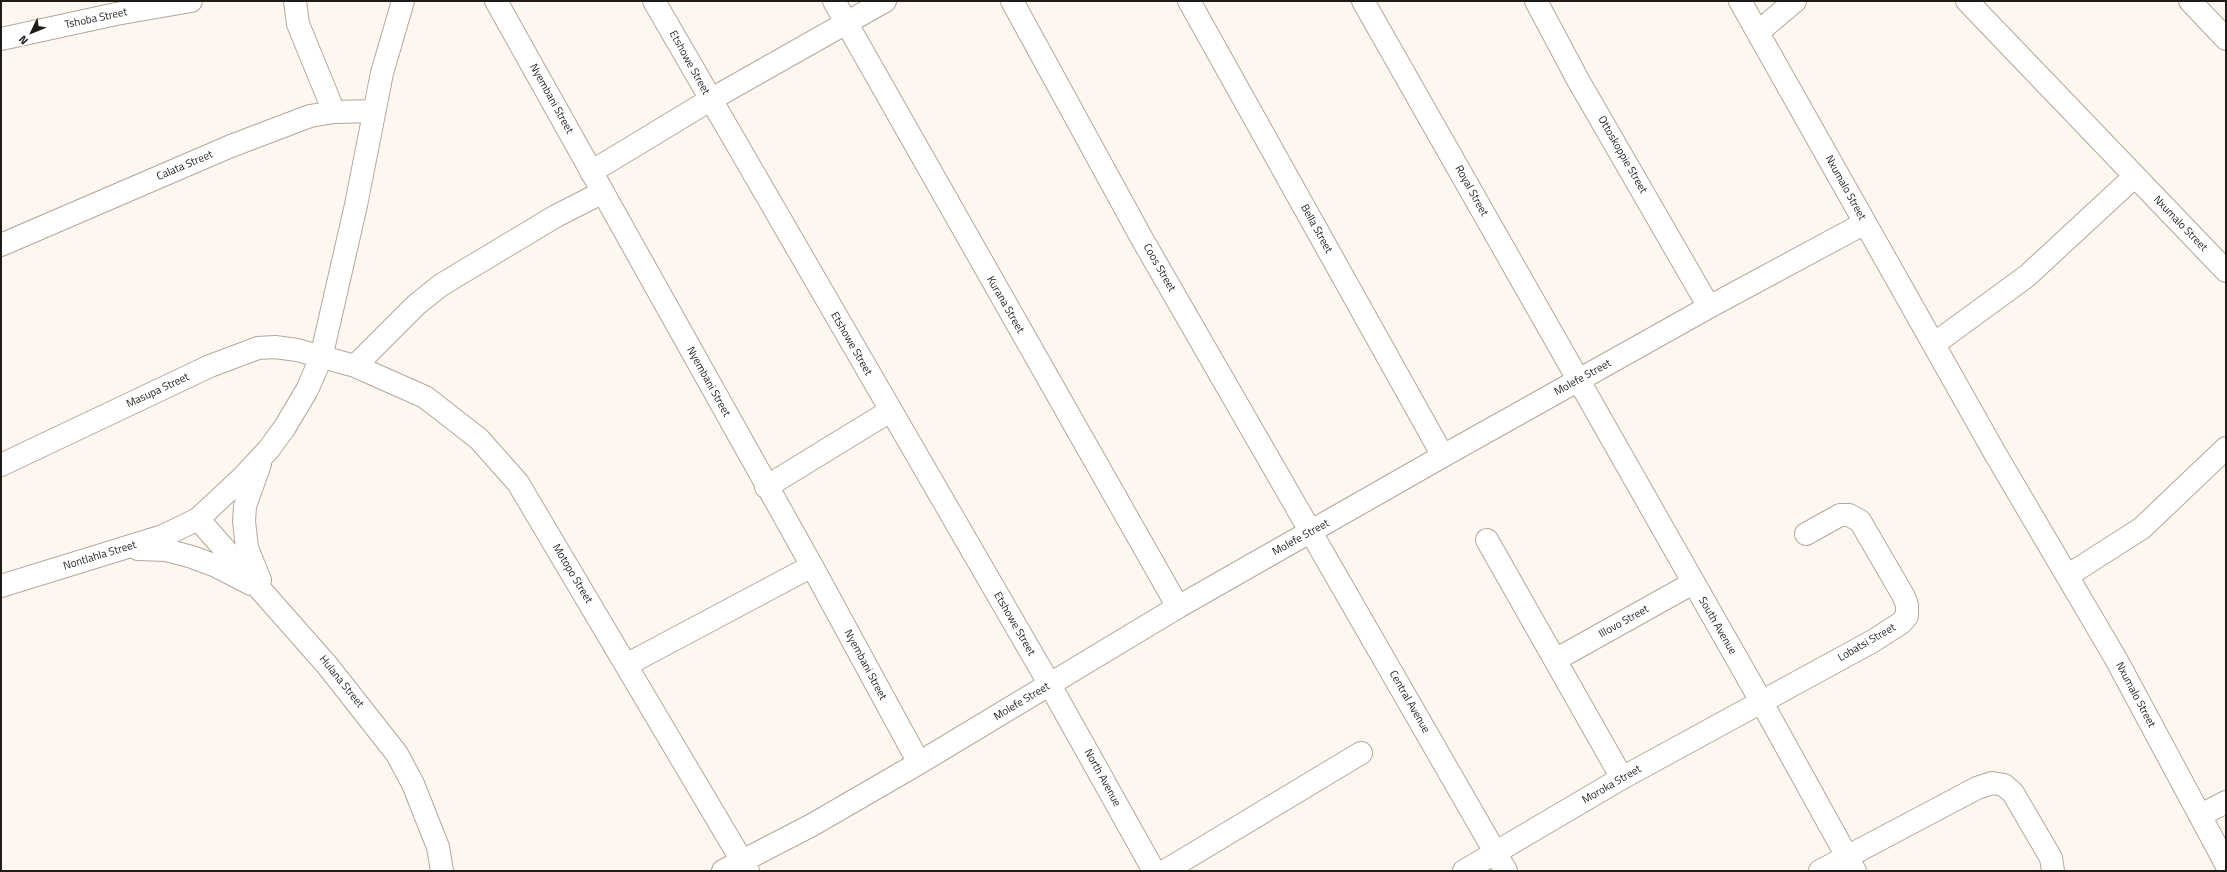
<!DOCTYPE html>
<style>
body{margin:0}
#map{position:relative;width:2227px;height:872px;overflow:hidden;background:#fdf7ef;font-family:"Titillium Web",sans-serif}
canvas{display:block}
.frame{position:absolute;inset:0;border:2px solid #1f1b17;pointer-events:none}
.north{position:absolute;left:12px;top:12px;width:40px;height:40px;-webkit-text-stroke:3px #fff;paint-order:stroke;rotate:227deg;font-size:11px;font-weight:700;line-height:16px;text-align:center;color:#1f1b17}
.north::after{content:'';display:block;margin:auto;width:14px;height:18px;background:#1f1b17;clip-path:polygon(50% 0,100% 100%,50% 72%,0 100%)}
</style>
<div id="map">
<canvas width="2227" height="872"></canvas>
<div class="frame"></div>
<div class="north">N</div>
</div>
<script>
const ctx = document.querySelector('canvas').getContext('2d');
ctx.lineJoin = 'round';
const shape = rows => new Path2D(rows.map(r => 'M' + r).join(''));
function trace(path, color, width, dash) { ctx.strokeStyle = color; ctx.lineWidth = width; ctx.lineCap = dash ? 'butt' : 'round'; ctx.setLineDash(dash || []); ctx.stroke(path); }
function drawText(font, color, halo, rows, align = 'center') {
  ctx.font = font + ' "Titillium Web",sans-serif'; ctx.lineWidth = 3; ctx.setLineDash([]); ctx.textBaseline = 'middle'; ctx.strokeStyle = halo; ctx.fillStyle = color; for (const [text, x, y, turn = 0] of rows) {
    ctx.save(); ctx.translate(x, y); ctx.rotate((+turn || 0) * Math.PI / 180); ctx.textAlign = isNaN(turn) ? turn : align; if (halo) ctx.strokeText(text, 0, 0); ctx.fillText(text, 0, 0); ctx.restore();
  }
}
const minor = shape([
 [295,1,298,24,334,112],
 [496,1,812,566,919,763],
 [654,1,1050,685,1154,871],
 [834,1,1178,607],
 [1012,1,1141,237,1506,871],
 [1189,1,1443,456],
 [1363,1,1761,701,1855,871],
 [1536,1,1578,80,1709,307],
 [1740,1,1996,455,2116,659,2226,864],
 [1967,1,2226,271],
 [2190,1,2226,39],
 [1758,32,1795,1],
 [1,39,116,14,191,1],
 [591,172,710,100,885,1],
 [1,245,231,146,310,116,334,112,374,111],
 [1934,344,2027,276,2134,177],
 [355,366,416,305,441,285,556,216,603,192],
 [1,465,210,366,258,348,275,347,297,350,355,366,425,397,479,439,518,483,748,871],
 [766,487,890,411],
 [198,519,327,665,397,754,413,784,438,847,442,871],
 [1487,540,1622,778],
 [138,549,166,550,192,557,216,566,251,584],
 [2067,576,2142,528,2226,448],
 [260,580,247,548,244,521,245,506,260,464],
 [1,586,163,536,198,519,243,477,269,449,285,427,307,390,321,358,356,205,382,73,403,1],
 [1555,660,1693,583],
 [626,665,812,566],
 [2201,815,2226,802],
 [723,871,812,825,919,763,1178,607,1443,456,1709,307,1865,223],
 [1165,871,1361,753],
 [1464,871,1622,778,1873,641,1901,623,1907,616,1907,605,1903,595,1860,521,1849,515,1840,515,1806,534],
 [1820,871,1977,788,1992,783,2004,785,2013,793,2051,858,2053,871]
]);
trace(minor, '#b2a89d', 24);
trace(minor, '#fff', 22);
drawText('11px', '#1f1b17', '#fff', [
 ["Tshoba Street",96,19,-12],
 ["Etshowe Street",689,63,61],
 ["Nyembani Street",551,99,61],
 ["Ottoskoppie Street",1622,155,60],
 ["Calata Street",185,166,-23],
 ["Nxumalo Street",1845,188,61],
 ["Royal Street",1471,191,61],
 ["Nxumalo Street",2180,224,46],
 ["Bella Street",1316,229,61],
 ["Coos Street",1159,268,60],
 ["Kurana Street",1005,305,60],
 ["Etshowe Street",851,344,60],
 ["Molefe Street",1583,378,-29],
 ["Nyembani Street",708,382,61],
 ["Masupa Street",158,391,-25],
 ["Molefe Street",1301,538,-29],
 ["Nontlahla Street",100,556,-17],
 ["Motopo Street",572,574,59],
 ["Illovo Street",1624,622,-29],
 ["Etshowe Street",1014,624,60],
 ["South Avenue",1717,626,60],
 ["Lobatsi Street",1867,643,-30],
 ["Nyembani Street",865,665,62],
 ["Hulana Street",341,682,51],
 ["Nxumalo Street",2135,695,62],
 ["Molefe Street",1022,702,-31],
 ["Central Avenue",1409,702,60],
 ["North Avenue",1102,778,61],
 ["Moroka Street",1612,785,-30]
]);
</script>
